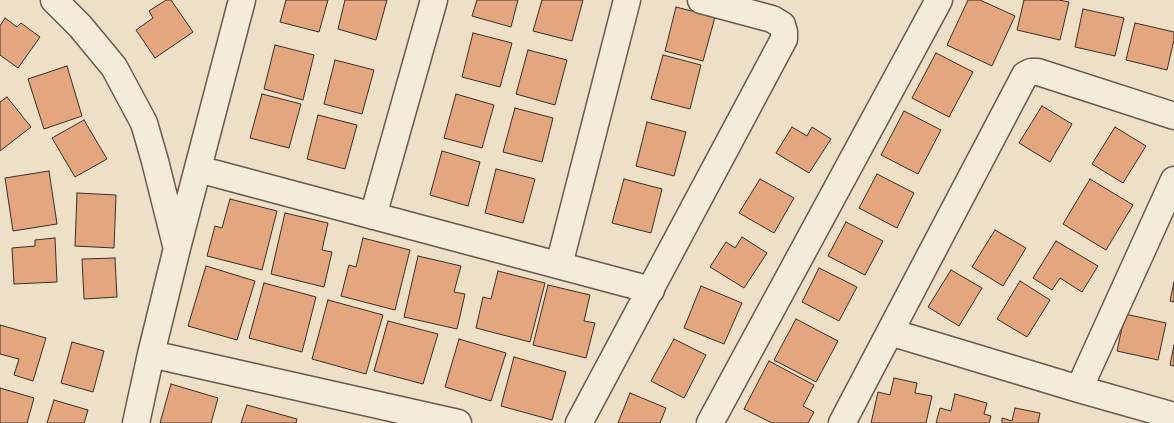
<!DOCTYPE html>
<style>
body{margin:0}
canvas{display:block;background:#eee0c7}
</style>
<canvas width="1174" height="423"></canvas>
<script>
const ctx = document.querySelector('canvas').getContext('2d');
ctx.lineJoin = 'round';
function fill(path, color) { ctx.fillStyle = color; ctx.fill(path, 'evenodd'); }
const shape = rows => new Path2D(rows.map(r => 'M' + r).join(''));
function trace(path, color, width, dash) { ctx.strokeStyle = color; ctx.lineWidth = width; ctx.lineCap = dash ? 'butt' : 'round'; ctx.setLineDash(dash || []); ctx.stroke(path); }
const building = shape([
 [166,0,171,0,193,32,155,58,136,30,153,18,149,11,166,0],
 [286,0,328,0,319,32,280,22,286,0],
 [345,0,387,0,376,40,338,29,345,0],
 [477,0,518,0,511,27,472,16,477,0],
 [542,0,583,0,572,41,533,31,542,0],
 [968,0,980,0,1015,16,992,66,947,45,968,0],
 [1024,0,1059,0,1069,2,1060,40,1017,30,1024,0],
 [676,7,715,17,703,61,665,51,676,7],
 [1083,9,1124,18,1115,56,1075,47,1083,9],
 [5,18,17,27,21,23,40,37,18,68,0,55,0,26,5,18],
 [1135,23,1174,32,1174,40,1167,70,1126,60,1135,23],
 [473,33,512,43,500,87,462,77,473,33],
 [275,45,314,55,303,100,264,89,275,45],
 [528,50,567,60,555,105,516,94,528,50],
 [936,53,973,72,949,117,912,98,936,53],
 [663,55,701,65,690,109,651,99,663,55],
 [335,60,374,70,362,114,324,104,335,60],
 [67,66,82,116,44,129,28,79,67,66],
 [262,94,301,104,289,148,250,138,262,94],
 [456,94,494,105,482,148,444,138,456,94],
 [7,97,31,127,0,151,0,102,7,97],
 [1042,106,1072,124,1050,162,1019,143,1042,106],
 [515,108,553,118,542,162,503,152,515,108],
 [904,111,941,130,918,174,881,155,904,111],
 [318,115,357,125,345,169,307,159,318,115],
 [84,120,107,159,75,177,52,138,84,120],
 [647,122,686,132,674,176,636,166,647,122],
 [792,127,807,136,812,127,831,139,809,173,776,153,792,127],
 [1115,127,1146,146,1123,183,1092,164,1115,127],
 [442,151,480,162,468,206,430,195,442,151],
 [496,169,535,179,523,223,485,213,496,169],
 [49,171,57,224,13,231,5,178,49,171],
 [877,174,914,193,897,228,859,208,877,174],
 [624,179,662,189,651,233,612,223,624,179],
 [760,179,794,198,774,233,739,213,760,179],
 [1090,179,1133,205,1106,250,1063,224,1090,179],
 [77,193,116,195,114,248,75,246,77,193],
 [230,199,277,211,262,270,207,256,215,226,222,228,230,199],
 [285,213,328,223,322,250,332,252,324,287,271,274,285,213],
 [846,222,883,241,865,275,828,256,846,222],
 [995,230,1026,248,1003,286,972,267,995,230],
 [742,237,767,253,744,288,710,267,726,242,735,248,742,237],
 [55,238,57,282,14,284,12,248,35,246,35,240,55,238],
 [363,238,410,250,395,310,341,296,349,265,356,267,363,238],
 [1056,241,1098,266,1082,292,1060,278,1052,290,1033,278,1056,241],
 [418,256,461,266,454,292,465,294,457,329,404,317,418,256],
 [115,258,117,297,84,299,82,259,115,258],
 [206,266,255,281,237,340,188,326,206,266],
 [819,268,857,287,839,321,802,302,819,268],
 [951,270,982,288,959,326,928,307,951,270],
 [498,271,545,283,530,342,476,328,483,297,491,299,498,271],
 [1020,281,1050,300,1027,337,997,319,1020,281],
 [1174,282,1174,302,1170,301,1174,282],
 [264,283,316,297,302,352,249,338,264,283],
 [548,285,590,295,584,321,595,323,586,358,533,345,548,285],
 [701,286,742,303,724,344,684,328,701,286],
 [328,300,383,315,366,374,312,359,328,300],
 [1125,314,1166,323,1158,360,1117,351,1125,314],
 [796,319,838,341,816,382,774,360,796,319],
 [388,321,438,334,423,384,374,371,388,321],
 [0,325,46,338,33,381,14,375,19,359,0,354,0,325],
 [459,339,506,353,491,401,445,387,459,339],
 [674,339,706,355,684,398,651,381,674,339],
 [72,342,104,351,93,392,61,383,72,342],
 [1174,345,1174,366,1170,365,1174,345],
 [514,357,566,372,552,420,501,406,514,357],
 [769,361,814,385,803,406,814,412,808,423,772,423,744,409,769,361],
 [894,378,917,383,915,393,932,396,926,423,871,423,878,392,890,395,894,378],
 [171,384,218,398,211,423,160,423,171,384],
 [0,388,34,398,27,423,0,423,0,388],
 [630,393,666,408,660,423,618,423,630,393],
 [955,394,987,403,984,414,991,416,989,423,936,423,940,408,951,411,955,394],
 [54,400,88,410,84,423,47,423,54,400],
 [247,405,297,419,296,423,241,423,247,405],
 [1015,408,1040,413,1038,423,1002,423,1002,418,1012,421,1015,408]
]);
fill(building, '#e4a67f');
trace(building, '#3a2e25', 1);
const minor = shape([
 [54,0,80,26,114,67,144,123,155,161,176,245],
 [198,169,651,290],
 [373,216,434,0],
 [559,265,627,0],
 [890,332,1079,389,1174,416],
 [151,354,458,423],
 [1079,389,1174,180],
 [136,423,151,354,177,248,242,0],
 [579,423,784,39,784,32,782,25,772,19,701,0],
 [710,423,939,0],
 [842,423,1025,75,1031,72,1038,72,1174,116]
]);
trace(minor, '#675a4e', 29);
trace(minor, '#f4ebdb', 26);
</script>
